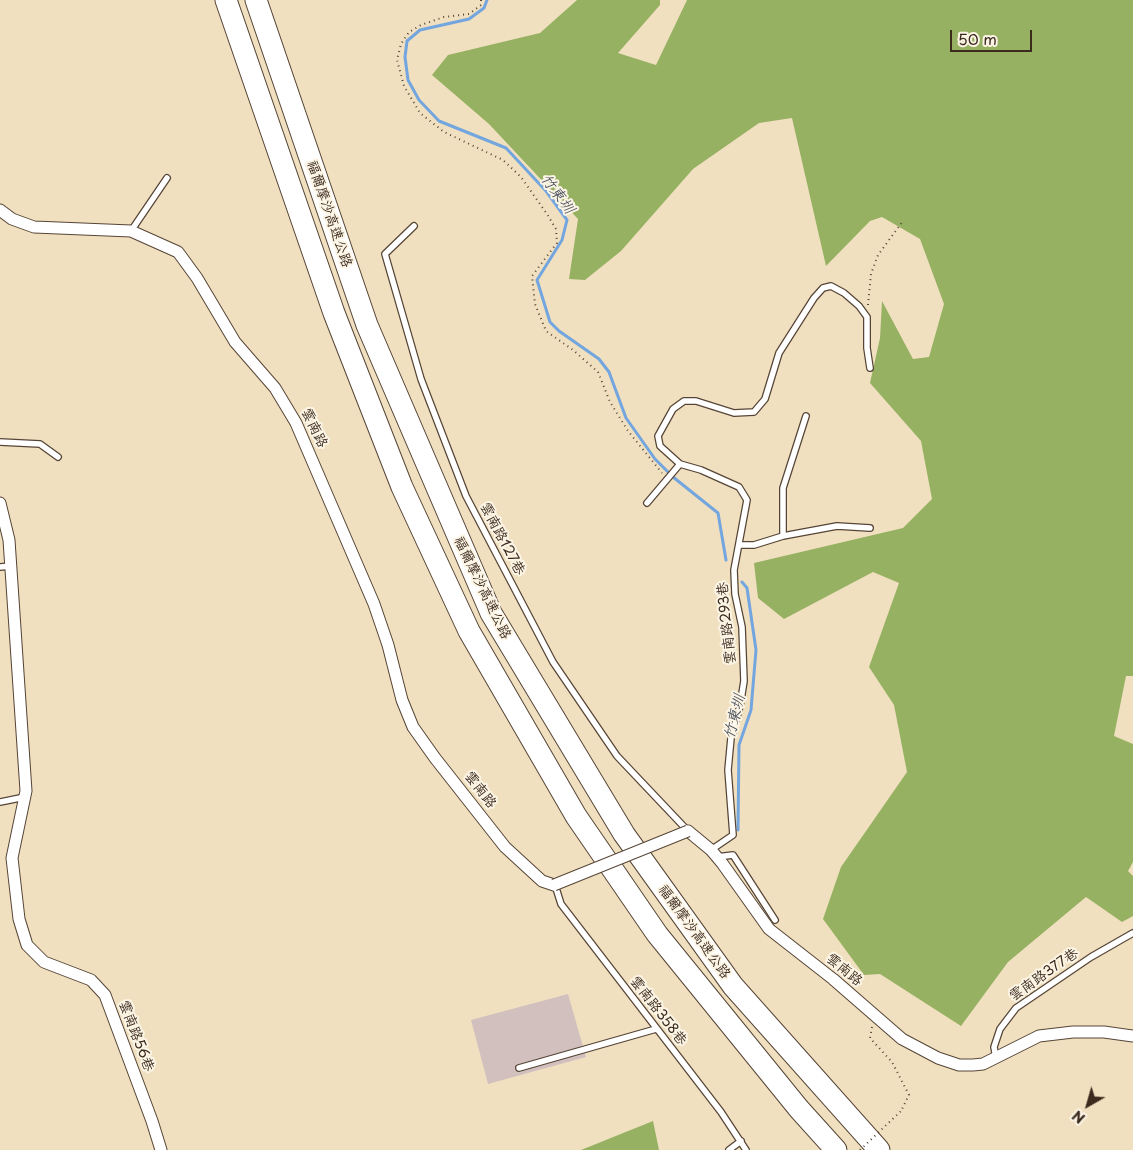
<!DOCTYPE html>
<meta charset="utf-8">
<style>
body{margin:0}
#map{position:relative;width:1133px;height:1150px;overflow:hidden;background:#f0e0c0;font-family:"Playpen Sans",sans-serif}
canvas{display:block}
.north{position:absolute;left:1063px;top:1080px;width:50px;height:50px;-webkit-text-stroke:4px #fcf5e5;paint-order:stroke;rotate:218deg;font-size:14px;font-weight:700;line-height:20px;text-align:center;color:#3b2a1e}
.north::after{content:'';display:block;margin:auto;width:18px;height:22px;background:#3b2a1e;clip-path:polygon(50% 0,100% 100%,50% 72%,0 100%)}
.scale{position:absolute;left:950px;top:30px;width:82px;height:22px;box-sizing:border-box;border:2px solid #3b2a1e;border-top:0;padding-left:6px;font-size:15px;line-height:18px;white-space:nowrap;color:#3b2a1e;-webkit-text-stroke:4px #fcf5e5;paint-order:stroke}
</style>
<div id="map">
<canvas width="1133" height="1150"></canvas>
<div class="north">N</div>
<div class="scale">50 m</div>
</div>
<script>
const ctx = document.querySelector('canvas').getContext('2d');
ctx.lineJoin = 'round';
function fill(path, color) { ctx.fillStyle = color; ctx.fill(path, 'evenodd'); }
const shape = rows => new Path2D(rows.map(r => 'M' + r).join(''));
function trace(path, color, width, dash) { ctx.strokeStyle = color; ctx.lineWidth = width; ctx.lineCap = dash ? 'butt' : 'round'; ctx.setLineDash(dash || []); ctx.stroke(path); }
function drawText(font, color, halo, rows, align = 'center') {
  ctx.font = font + ' "Playpen Sans","LXGW WenKai TC",sans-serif'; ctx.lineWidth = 4; ctx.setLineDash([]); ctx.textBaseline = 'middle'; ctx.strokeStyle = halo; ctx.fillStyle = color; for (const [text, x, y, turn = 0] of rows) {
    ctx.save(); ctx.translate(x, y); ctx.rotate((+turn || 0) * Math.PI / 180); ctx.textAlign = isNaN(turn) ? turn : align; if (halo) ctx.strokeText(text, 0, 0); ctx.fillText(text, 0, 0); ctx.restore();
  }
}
fill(shape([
 [568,994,586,1057,488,1084,471,1020]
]), '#d1c0bd');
fill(shape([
 [577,0,660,0,660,5,618,53,656,65,687,0,1133,0,1133,676,1126,676,1114,736,1133,744,1133,862,1128,871,1133,876,1133,916,1122,922,1086,897,1008,962,961,1026,880,974,864,975,823,919,841,867,907,772,894,705,869,667,899,583,873,572,784,619,758,598,754,563,903,528,932,499,921,441,870,383,880,338,882,301,913,359,929,357,944,304,920,239,882,217,870,221,826,266,792,118,759,123,693,169,621,251,585,280,569,279,578,219,489,124,432,75,448,55,540,33],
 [653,1121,659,1150,581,1150]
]), '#97b162');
trace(shape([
 [487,0,484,8,469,19,420,30,407,41,405,57,408,80,419,100,439,121,506,148,546,191,567,220,562,240,537,280,550,322,559,331,599,359,609,372,626,418,655,459,673,477,718,513,726,560],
 [738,830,739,745,751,710,756,650,747,588,742,582]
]), '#73a5de', 3);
const lane = shape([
 [414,226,385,254,421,379,466,496,553,662,617,756,688,831],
 [131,231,167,178],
 [0,442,40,444,58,457],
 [680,464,660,446,658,436,673,409,684,401,696,401,734,413,754,412,765,399,779,353,814,298,823,288,831,286,844,293,859,306,867,317,867,348,870,368],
 [647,503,680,464,701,470,739,487,747,500,734,570,735,594,742,627,744,681,740,706,731,738,728,770,733,835,711,850],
 [783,536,783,488,806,416],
 [739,545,754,545,783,536,837,526,870,528],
 [0,567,11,566],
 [0,802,25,797],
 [717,857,733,855,775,920],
 [555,885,561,904,721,1112,746,1150],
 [996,1058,994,1047,1000,1029,1016,1008,1091,957,1133,933],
 [519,1068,656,1029],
 [729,1150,741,1141]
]);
const street = shape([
 [0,210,12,219,34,227,131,231,178,252,197,278,235,342,275,388,296,423,374,604,388,645,402,700,413,727,435,758,505,847,542,881,554,885],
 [0,503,9,540,26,791,12,858,19,919,27,945,44,962,91,980,105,995,152,1121,161,1150],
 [688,831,711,850,722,863,769,929,833,979,902,1039,938,1058,959,1065,973,1065,983,1064,1039,1036,1073,1032,1104,1032,1133,1036]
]);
const highway = shape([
 [226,0,334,313,402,487,469,631,576,816,657,934,799,1109,836,1150],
 [256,0,367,325,491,613,624,834,733,986,879,1150]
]);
trace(lane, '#564536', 8);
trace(street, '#564536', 13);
trace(highway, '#564536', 23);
trace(shape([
 [481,0,481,5,469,14,444,17,421,25,409,32,401,44,397,60,404,86,420,113,444,132,503,160,521,177,547,214,556,229,557,243,532,276,535,304,546,331,573,350,598,372,610,402,628,431,662,473],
 [868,305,871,274,878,255,903,221],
 [872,1027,870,1038,892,1062,909,1095,901,1111]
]), '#564536', 2, [1, 4]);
trace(lane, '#fff', 5.5);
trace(street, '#fff', 11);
trace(highway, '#fff', 21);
const streetBridge = shape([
 [554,885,688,831]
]);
trace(streetBridge, '#564536', 13, []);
trace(shape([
 [860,1150,901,1111]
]), '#564536', 2, [1, 4]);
trace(streetBridge, '#fff', 11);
drawText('14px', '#3b2a1e', '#fcf5e5', [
 ["福爾摩沙高速公路",329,214,71],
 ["雲南路",314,428,64],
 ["雲南路127巷",502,539,62],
 ["福爾摩沙高速公路",482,588,64],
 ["雲南路293巷",727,623,-96],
 ["雲南路",480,790,52],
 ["福爾摩沙高速公路",694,932,54],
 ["雲南路",844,970,39],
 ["雲南路377巷",1044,975,-35],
 ["雲南路358巷",658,1011,52],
 ["雲南路56巷",136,1036,69]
]);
drawText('italic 15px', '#4f5561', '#fcf5e5', [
 ["竹東圳",557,194,53],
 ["竹東圳",735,717,-76]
]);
</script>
